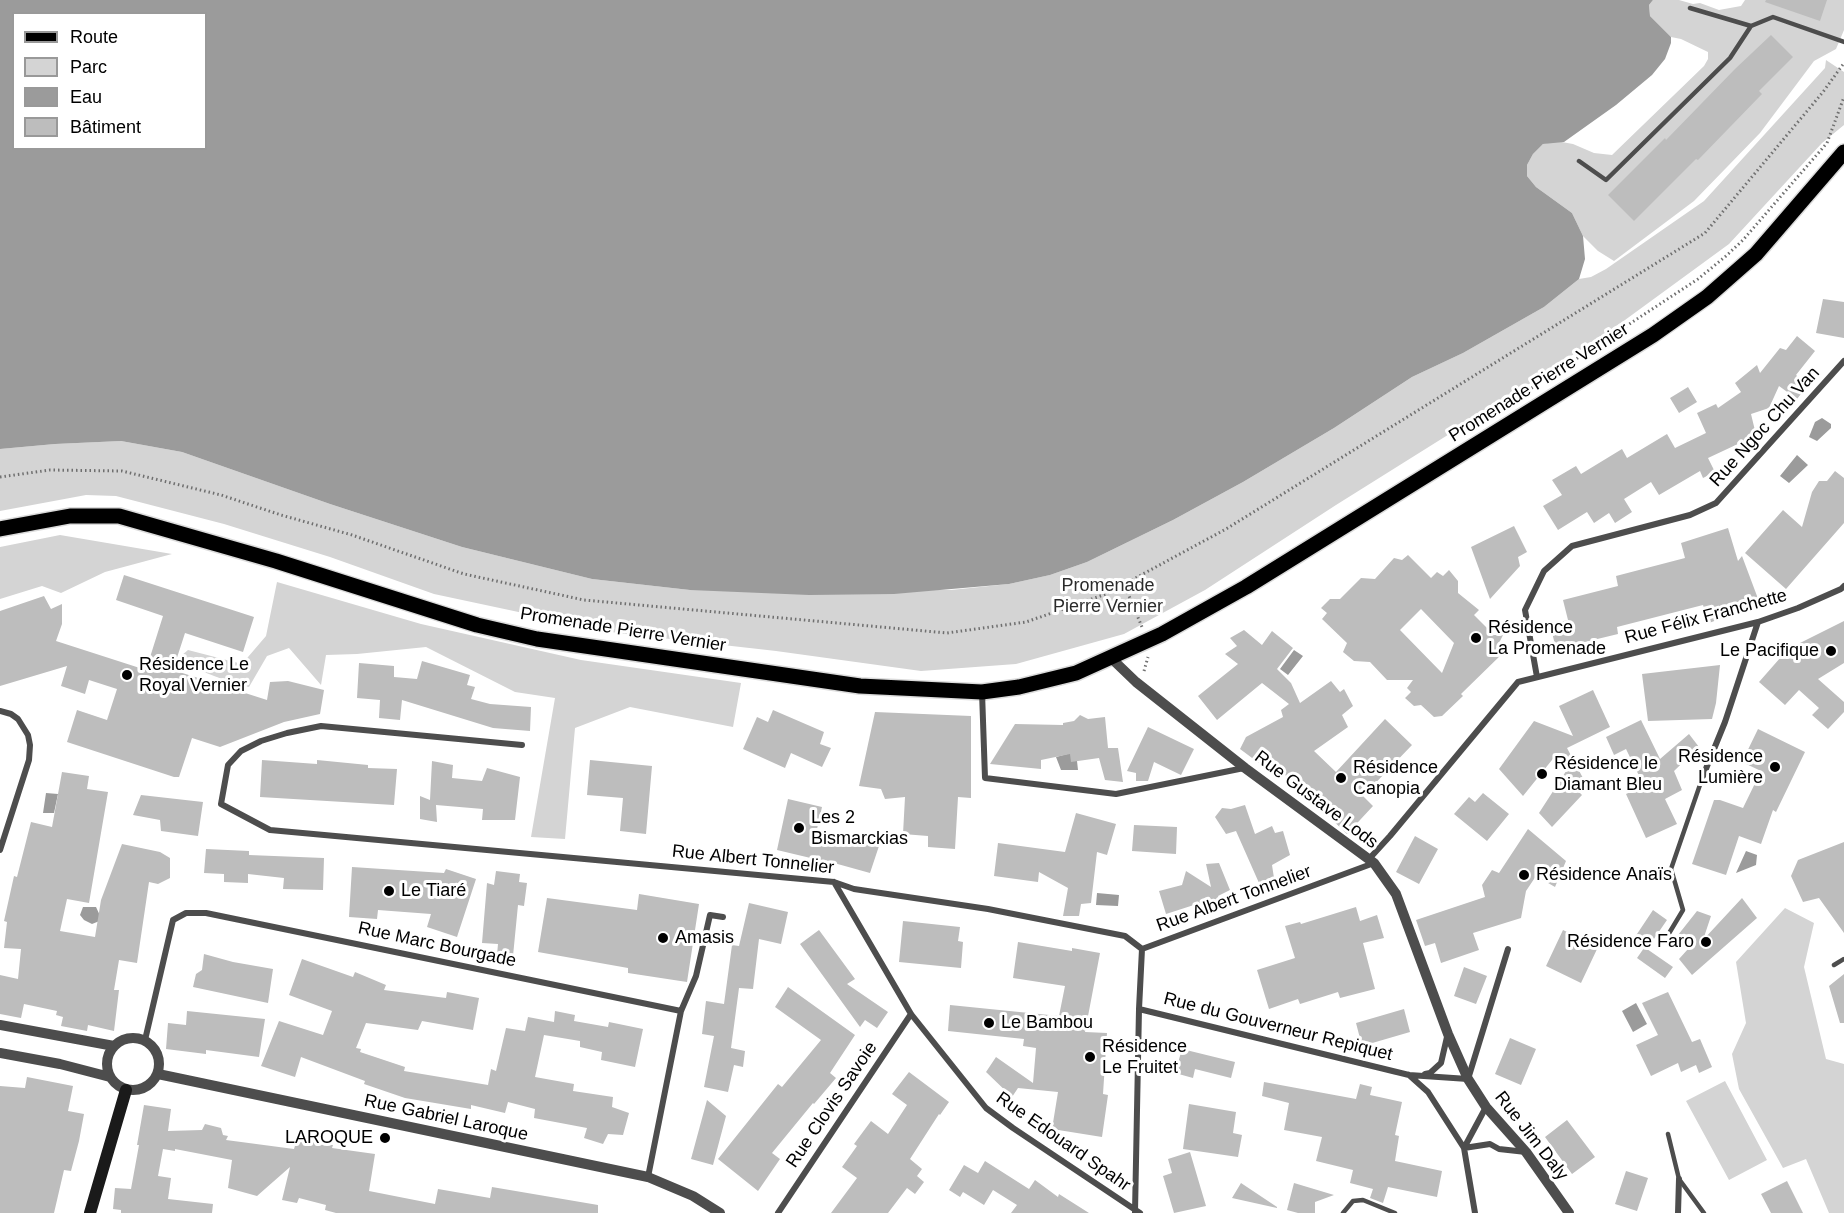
<!DOCTYPE html>
<meta charset="utf-8">
<style>
body{margin:0}
#map{position:relative;width:1844px;height:1213px;overflow:hidden;background:#fff;font-family:Arial,sans-serif}
canvas{display:block}
.legend{position:absolute;left:12px;top:12px;width:195px;height:138px;box-sizing:border-box;background:#fff;border:2px solid #999;margin:0;padding:8px 10px;list-style:none;font-size:18px;color:#000}
.legend li{display:flex;align-items:center;gap:12px;height:30px}
.legend b{width:30px;border:2px solid #999}
</style>
<div id="map">
<canvas width="1844" height="1213"></canvas>
<ul class="legend">
<li><b style="height:8px;background:#000"></b>Route</li>
<li><b style="height:16px;background:#d4d4d4"></b>Parc</li>
<li><b style="height:16px;background:#9b9b9b"></b>Eau</li>
<li><b style="height:16px;background:#bdbdbd"></b>Bâtiment</li>
</ul>
</div>
<script>
const ctx = document.querySelector('canvas').getContext('2d');
ctx.lineJoin = 'round';
function fill(path, color) { ctx.fillStyle = color; ctx.fill(path, 'evenodd'); }
const shape = rows => new Path2D(rows.map(r => 'M' + r).join(''));
function trace(path, color, width, dash) { ctx.strokeStyle = color; ctx.lineWidth = width; ctx.lineCap = dash ? 'butt' : 'round'; ctx.setLineDash(dash || []); ctx.stroke(path); }
function drawText(font, color, halo, rows, align = 'center') {
  ctx.font = font + ' Arial,sans-serif'; ctx.lineWidth = 6; ctx.setLineDash([]); ctx.textBaseline = 'middle'; ctx.strokeStyle = halo; ctx.fillStyle = color; for (const [text, x, y, turn = 0] of rows) {
    ctx.save(); ctx.translate(x, y); ctx.rotate((+turn || 0) * Math.PI / 180); ctx.textAlign = isNaN(turn) ? turn : align; if (halo) ctx.strokeText(text, 0, 0); ctx.fillText(text, 0, 0); ctx.restore();
  }
}
fill(shape([
 [1653,0,1679,0,1693,4,1700,3,1719,10,1741,6,1745,0,1844,0,1844,30,1836,49,1814,61,1760,133,1694,201,1614,261,1598,251,1583,236,1572,213,1536,187,1527,176,1527,165,1533,154,1543,144,1556,141,1573,144,1594,153,1612,155,1704,66,1708,59,1708,52,1681,39,1671,37,1650,16,1649,5],
 [1826,60,1844,72,1844,125,1822,143,1729,244,1625,320,1526,386,1336,505,1205,590,1124,634,1016,664,921,671,776,651,617,633,434,594,330,557,224,524,116,496,86,495,0,511,0,449,55,444,121,441,182,452,330,504,462,547,592,579,690,590,951,590,1009,584,1050,575,1087,562,1173,520,1243,482,1334,428,1412,377,1463,353,1544,307,1579,279,1591,277,1606,269,1704,201,1825,68],
 [60,535,172,554,105,572,61,593,42,586,0,599,0,547],
 [277,582,421,624,581,660,741,683,733,727,630,707,575,728,565,839,531,837,555,698,515,692,426,647,357,654,326,655,321,685,289,648,267,656,249,687,235,684,175,661,188,650,242,664,266,636],
 [1785,908,1814,923,1804,967,1826,1059,1844,1064,1844,1213,1829,1213,1806,1159,1783,1168,1739,1089,1732,1054,1746,1023,1736,962],
 [1725,1081,1767,1160,1729,1180,1686,1101]
]), '#d4d4d4');
fill(shape([
 [0,0,1653,0,1649,5,1650,16,1671,37,1671,43,1665,59,1652,75,1616,105,1564,142,1543,144,1533,154,1527,165,1527,176,1536,187,1572,213,1583,236,1585,259,1579,279,1544,307,1463,353,1412,377,1334,428,1243,482,1173,520,1087,562,1050,575,1009,584,894,594,809,595,690,590,592,579,462,547,330,504,182,452,121,441,55,444,0,449],
 [14,14,206,14,206,148,14,148],
 [1822,418,1831,424,1831,428,1817,441,1809,437,1815,422],
 [1797,455,1808,465,1789,483,1780,476],
 [1294,650,1303,656,1288,675,1280,669],
 [1071,753,1077,761,1078,770,1061,770,1056,757],
 [46,793,58,794,54,813,43,813],
 [1746,851,1757,855,1756,865,1736,873],
 [1097,893,1119,895,1118,906,1096,905],
 [83,907,96,907,102,920,92,924,84,920,80,915],
 [1636,1003,1647,1024,1633,1032,1622,1011]
]), '#9b9b9b');
fill(shape([
 [1766,0,1827,0,1820,21,1765,2],
 [1771,35,1793,57,1759,91,1762,94,1698,160,1696,159,1634,221,1608,195,1665,138,1666,140,1735,69],
 [1823,299,1844,302,1844,338,1816,333],
 [1797,336,1815,351,1796,375,1808,385,1797,399,1779,386,1769,408,1751,414,1758,443,1745,451,1740,443,1708,458,1715,472,1703,478,1700,471,1659,495,1651,482,1624,499,1632,512,1615,523,1609,513,1594,523,1587,512,1558,530,1543,506,1562,495,1552,480,1576,466,1581,474,1622,449,1627,458,1667,434,1675,448,1706,433,1697,413,1716,404,1718,408,1741,392,1735,383,1757,365,1760,373,1780,348,1786,350],
 [1688,387,1697,402,1679,413,1670,398],
 [1835,471,1844,478,1844,523,1786,589,1745,553,1783,510,1802,527,1812,492,1819,481,1827,481],
 [1514,526,1527,552,1518,557,1520,566,1490,599,1471,547],
 [1728,528,1738,561,1742,556,1760,604,1709,623,1703,605,1617,627,1618,634,1556,649,1550,624,1568,620,1563,600,1618,586,1616,576,1685,558,1681,543],
 [1408,555,1431,578,1437,572,1443,576,1449,570,1458,581,1458,593,1479,610,1474,615,1494,635,1503,635,1496,649,1503,653,1461,694,1463,696,1442,716,1434,717,1421,705,1414,706,1405,698,1411,692,1407,688,1413,680,1387,680,1370,662,1354,661,1343,652,1347,643,1322,619,1327,613,1321,608,1330,599,1340,599,1361,578,1375,579,1394,558,1402,560],
 [1421,609,1454,643,1442,673,1400,630],
 [124,575,254,617,243,652,185,633,173,670,267,700,270,682,288,681,324,690,320,714,284,722,220,747,192,738,179,777,174,777,67,742,77,710,107,720,117,689,89,680,85,694,61,686,67,666,0,686,0,611,44,596,51,609,62,604,62,624,56,641,146,670,163,616,116,600],
 [1844,621,1844,663,1818,679,1844,702,1844,712,1828,729,1812,715,1819,708,1799,690,1785,705,1759,682,1788,649],
 [1244,630,1262,645,1272,631,1293,648,1277,669,1291,683,1300,703,1331,681,1340,692,1344,689,1353,706,1342,715,1348,727,1314,751,1336,772,1385,719,1412,745,1363,796,1373,806,1347,834,1283,773,1279,778,1240,749,1246,737,1283,717,1281,710,1289,704,1262,683,1217,720,1198,696,1238,664,1225,654,1237,646,1230,638],
 [422,661,470,675,467,685,475,687,471,699,490,704,531,707,530,731,493,728,402,700,400,720,379,718,380,700,357,698,359,663,394,666,394,677,417,679],
 [1720,665,1716,703,1712,719,1648,721,1642,674],
 [1593,690,1610,727,1567,748,1584,780,1578,791,1582,795,1552,827,1539,813,1570,765,1556,755,1523,796,1499,769,1534,721,1573,736,1559,706],
 [773,710,824,732,820,744,831,748,822,767,791,753,785,768,743,749,757,717,768,722],
 [875,712,971,716,971,798,958,797,955,849,928,847,928,836,903,834,905,797,885,799,881,789,859,786],
 [1080,715,1088,719,1105,717,1108,748,1118,748,1123,782,1105,780,1099,758,1071,762,1070,754,1041,760,1041,769,990,764,1015,724,1063,725,1063,723,1074,721],
 [1641,720,1660,759,1689,734,1699,747,1674,771,1682,790,1665,799,1677,824,1646,838,1626,794,1644,786,1626,749,1614,755,1606,737],
 [1148,727,1194,749,1181,775,1154,762,1148,781,1136,781,1136,773,1127,771],
 [1758,729,1805,752,1776,812,1773,810,1761,844,1739,836,1726,875,1692,864,1714,800,1720,800,1743,808,1761,771,1742,762],
 [262,760,317,764,317,760,368,765,368,768,397,769,394,805,260,797],
 [590,760,652,766,646,834,620,831,623,798,587,795],
 [432,761,453,765,452,778,482,781,487,768,520,777,515,820,482,820,483,809,436,805,437,822,420,819,420,796,430,800],
 [62,772,89,776,87,789,108,792,89,903,67,899,60,931,95,937,101,900,122,844,160,852,170,858,170,878,158,884,149,882,137,963,119,960,114,990,119,990,114,1031,88,1025,87,1031,61,1026,63,1017,56,1015,57,1011,24,1004,21,1018,0,1014,0,975,18,979,21,949,4,948,7,922,4,921,14,876,17,877,31,822,52,827],
 [1483,793,1509,814,1487,841,1454,814,1469,797,1475,802],
 [141,795,203,802,198,836,161,831,160,820,133,815],
 [788,799,822,807,817,829,879,846,870,873,834,863,832,868,817,864,819,860,777,850],
 [1245,805,1255,834,1272,826,1275,833,1283,831,1290,855,1272,865,1274,878,1259,883,1236,831,1226,834,1215,817,1222,808,1231,809],
 [1076,813,1116,824,1107,855,1097,852,1091,903,1081,904,1079,916,1063,916,1068,888,1039,872,1038,882,994,876,998,843,1065,852],
 [1134,825,1177,827,1176,854,1132,851],
 [1528,829,1566,861,1555,887,1536,876,1526,891,1521,918,1473,933,1479,950,1441,963,1435,943,1425,946,1416,920,1485,897,1482,885,1492,870,1499,873],
 [1415,836,1438,849,1419,884,1396,872],
 [1844,842,1844,933,1819,898,1803,902,1791,876,1798,860],
 [206,849,249,851,249,855,324,858,323,890,283,889,284,878,248,874,248,883,224,882,224,874,204,873],
 [1219,863,1230,890,1218,896,1222,907,1199,916,1197,904,1166,914,1159,891,1182,885,1186,871,1211,887,1206,864],
 [352,867,444,873,446,869,476,879,457,937,427,927,431,914,378,910,377,919,349,917],
 [496,871,520,874,519,882,527,883,524,906,518,905,513,956,497,955,498,944,482,943,487,883,494,885],
 [639,894,699,904,687,982,628,973,628,968,538,952,547,898,637,910],
 [1742,898,1757,918,1692,975,1679,959,1688,949,1678,935,1697,911,1711,916,1703,940],
 [749,903,788,912,781,944,759,939,753,989,739,988,731,1048,745,1051,743,1067,734,1065,728,1092,704,1087,714,1036,702,1034,706,1001,724,1004,732,945,739,946],
 [1356,907,1360,921,1377,915,1384,938,1363,943,1375,989,1340,998,1338,992,1300,1004,1298,999,1269,1009,1257,970,1295,958,1285,926,1300,922,1301,924],
 [1653,910,1667,920,1647,949,1673,967,1665,978,1637,958,1644,948,1633,940],
 [903,921,960,927,958,941,963,942,961,968,899,962],
 [819,930,855,979,847,984,888,1012,877,1028,865,1020,860,1027,800,944],
 [1563,930,1598,947,1581,983,1546,966],
 [1018,942,1072,951,1072,948,1100,953,1085,1032,1107,1033,1103,1094,1108,1095,1102,1137,1052,1129,1058,1092,1018,1088,1012,1097,986,1072,996,1057,1033,1083,1036,1048,1023,1046,1024,1039,948,1031,950,1005,1059,1016,1065,986,1013,978],
 [204,954,233,962,273,969,268,1003,193,987,196,974,202,970],
 [302,959,353,977,355,972,386,985,384,990,446,998,447,992,479,998,473,1030,422,1021,418,1030,366,1023,356,1048,361,1049,360,1052,405,1067,404,1071,488,1085,491,1069,496,1071,506,1028,525,1031,528,1017,554,1022,555,1011,575,1015,574,1021,608,1027,609,1022,643,1029,635,1067,601,1060,602,1052,580,1047,580,1041,544,1035,535,1077,574,1084,573,1091,613,1097,612,1107,629,1113,623,1135,608,1134,603,1144,584,1138,587,1128,534,1118,535,1109,508,1102,505,1113,471,1105,471,1109,405,1098,364,1084,365,1081,301,1057,295,1077,261,1066,279,1021,323,1035,332,1011,289,995],
 [1464,967,1487,976,1476,1004,1454,996],
 [1844,974,1844,1023,1840,1023,1829,986],
 [788,987,855,1035,830,1073,836,1078,814,1104,813,1103,772,1153,780,1159,758,1191,718,1159,778,1084,782,1087,821,1040,775,1007],
 [1668,992,1692,1042,1700,1039,1712,1067,1699,1073,1696,1065,1681,1072,1678,1063,1651,1076,1636,1045,1658,1035,1642,1003],
 [1404,1009,1410,1032,1362,1046,1356,1023],
 [187,1011,265,1019,259,1057,206,1050,206,1054,166,1049,168,1023,186,1025],
 [1510,1038,1536,1049,1521,1085,1495,1074],
 [1182,1049,1235,1062,1231,1078,1195,1069,1193,1078,1175,1073],
 [909,1072,949,1102,940,1115,939,1114,910,1159,922,1169,917,1176,924,1182,915,1194,907,1188,888,1213,831,1213,857,1178,842,1167,857,1146,854,1144,871,1121,888,1134,907,1105,892,1094],
 [27,1077,73,1086,68,1111,84,1114,79,1141,71,1171,64,1170,54,1213,0,1213,0,1086,25,1088],
 [1264,1082,1356,1099,1360,1084,1372,1087,1370,1095,1402,1102,1395,1135,1399,1136,1395,1161,1442,1171,1437,1197,1388,1187,1383,1203,1370,1198,1373,1189,1350,1183,1353,1170,1316,1161,1322,1137,1284,1130,1289,1103,1262,1096],
 [707,1100,726,1116,713,1165,691,1159],
 [1189,1104,1236,1112,1233,1133,1242,1135,1238,1157,1183,1149],
 [144,1105,171,1109,168,1131,202,1130,205,1124,221,1128,223,1135,228,1136,226,1140,294,1149,297,1139,333,1145,332,1148,375,1154,369,1191,435,1204,438,1189,490,1198,492,1187,598,1205,598,1213,336,1213,325,1210,326,1205,299,1198,297,1203,282,1200,290,1167,257,1196,228,1188,232,1160,175,1149,175,1151,163,1149,158,1176,171,1178,168,1199,213,1204,212,1213,121,1213,121,1210,113,1209,115,1188,131,1189,139,1145,137,1145],
 [1567,1120,1595,1157,1572,1174,1545,1137],
 [1190,1152,1206,1206,1174,1213,1163,1176,1172,1173,1168,1159],
 [985,1161,1029,1189,1035,1180,1058,1197,1059,1194,1089,1213,1011,1213,1017,1205,993,1190,984,1205,963,1192,960,1197,949,1190,964,1165,978,1173],
 [1626,1171,1648,1178,1637,1211,1615,1204],
 [1787,1181,1803,1213,1771,1213,1761,1194],
 [1241,1183,1277,1207,1277,1208,1232,1198],
 [1294,1183,1334,1195,1315,1202,1315,1213,1298,1213,1287,1210]
]), '#bdbdbd');
const primary = shape([
 [0,529,70,516,119,516,276,561,477,625,537,639,860,686,982,692,1019,687,1076,673,1162,634,1246,587,1653,335,1707,297,1756,254,1844,152]
]);
trace(primary, '#dbdbdb', 18);
trace(shape([
 [1509,403,1698,279,1726,256,1743,240,1827,143,1844,97],
 [0,477,50,470,122,471,221,495,281,515,352,535,464,574,584,600,947,633,1026,622,1106,594,1226,529,1705,233,1823,92,1844,63],
 [1124,584,1142,627],
 [1144,671,1148,657]
]), '#6f6f6f', 3, [1.5, 3]);
trace(shape([
 [1690,8,1751,26],
 [1579,161,1606,180,1730,58,1751,26,1773,17,1844,42],
 [1654,878,1671,869],
 [1665,940,1683,910,1671,869,1703,776],
 [1834,965,1844,959],
 [1668,1134,1679,1179,1704,1213],
 [1343,1213,1353,1201,1363,1200,1395,1213]
]), '#4d4d4d', 4.5);
trace(shape([
 [1537,677,1525,610,1544,571,1572,546,1690,515,1716,503,1844,361],
 [982,692,985,778,1116,794,1244,768],
 [0,711,11,714,18,719,28,735,30,745,29,760,0,850],
 [522,745,321,726,287,733,261,741,241,751,228,765,221,804,270,830,834,882,854,889,988,909,1125,936,1142,949],
 [1703,776,1725,722,1758,622],
 [1369,859,1390,836,1518,682,1758,622,1798,608,1841,589,1844,586],
 [834,882,911,1014,986,1108,1013,1128,1140,1213],
 [1142,949,1374,863],
 [1139,1009,1409,1075,1468,1079,1508,949],
 [145,1040,173,920,186,913,206,913,681,1011],
 [1425,1074,1430,1073,1441,1063,1447,1037],
 [1409,1075,1428,1092,1464,1148,1475,1213],
 [1464,1148,1490,1144,1499,1149,1526,1152],
 [1464,1148,1486,1107],
 [648,1177,681,1011,696,976,710,915,723,917],
 [1135,1212,1139,1009,1142,949],
 [778,1213,911,1014],
 [1678,1213,1679,1179]
]), '#4d4d4d', 6);
trace(shape([
 [1111,658,1136,682,1245,768,1374,863,1396,894,1448,1034,1468,1079,1486,1107,1526,1152,1569,1213],
 [0,1025,114,1046],
 '107 1064a26 26 0 1 1 52 0a26 26 0 1 1-52 0Z',
 [0,1053,60,1064,110,1077],
 [158,1074,648,1177,693,1196,720,1213]
]), '#4d4d4d', 10);
trace(shape([
 [90,1213,126,1090]
]), '#1a1a1a', 12);
trace(primary, '#000', 15);
for (const [x, y, r, color] of [
 [1476,638,6,"#000"],
 [1831,651,6,"#000"],
 [127,675,6,"#000"],
 [1775,767,6,"#000"],
 [1542,774,6,"#000"],
 [1341,778,6,"#000"],
 [799,828,6,"#000"],
 [1524,875,6,"#000"],
 [389,891,6,"#000"],
 [663,938,6,"#000"],
 [1706,942,6,"#000"],
 [989,1023,6,"#000"],
 [1090,1057,6,"#000"],
 [385,1138,6,"#000"]
]) { const dot = new Path2D(); dot.arc(x, y, r, 0, 2 * Math.PI); ctx.fillStyle = color; ctx.fill(dot); trace(dot, '#fff', 2); }
drawText('18px', '#000', '#fff', [
 ["Promenade Pierre Vernier",1539,383,-32],
 ["Rue Ngoc Chu Van",1765,427,-48],
 ["Rue Félix Franchette",1706,617,-15],
 ["Promenade Pierre Vernier",623,630,9],
 ["Rue Gustave Lods",1316,800,37],
 ["Rue Albert Tonnelier",753,860,6],
 ["Rue Albert Tonnelier",1234,899,-20],
 ["Rue Marc Bourgade",437,945,12],
 ["Rue du Gouverneur Repiquet",1278,1027,14],
 ["Rue Clovis Savoie",832,1105,-56],
 ["Rue Gabriel Laroque",446,1118,12],
 ["Rue Jim Daly",1531,1136,52],
 ["Rue Edouard Spahr",1063,1142,35]
]);
drawText('18px', '#2b2b2b', '#fff', [
 ["Promenade",1108,586],
 ["Pierre Vernier",1108,607]
]);
drawText('18px', '#000', '#fff', [
 ["Résidence",1488,628],
 ["La Promenade",1488,649],
 ["Le Pacifique",1819,651,"right"],
 ["Résidence Le",139,665],
 ["Royal Vernier",139,686],
 ["Résidence",1763,757,"right"],
 ["Lumière",1763,778,"right"],
 ["Résidence le",1554,764],
 ["Diamant Bleu",1554,785],
 ["Résidence",1353,768],
 ["Canopia",1353,789],
 ["Les 2",811,818],
 ["Bismarckias",811,839],
 ["Résidence Anaïs",1536,875],
 ["Le Tiaré",401,891],
 ["Amasis",675,938],
 ["Résidence Faro",1694,942,"right"],
 ["Le Bambou",1001,1023],
 ["Résidence",1102,1047],
 ["Le Fruitet",1102,1068],
 ["LAROQUE",373,1138,"right"]
], 'left');
</script>
